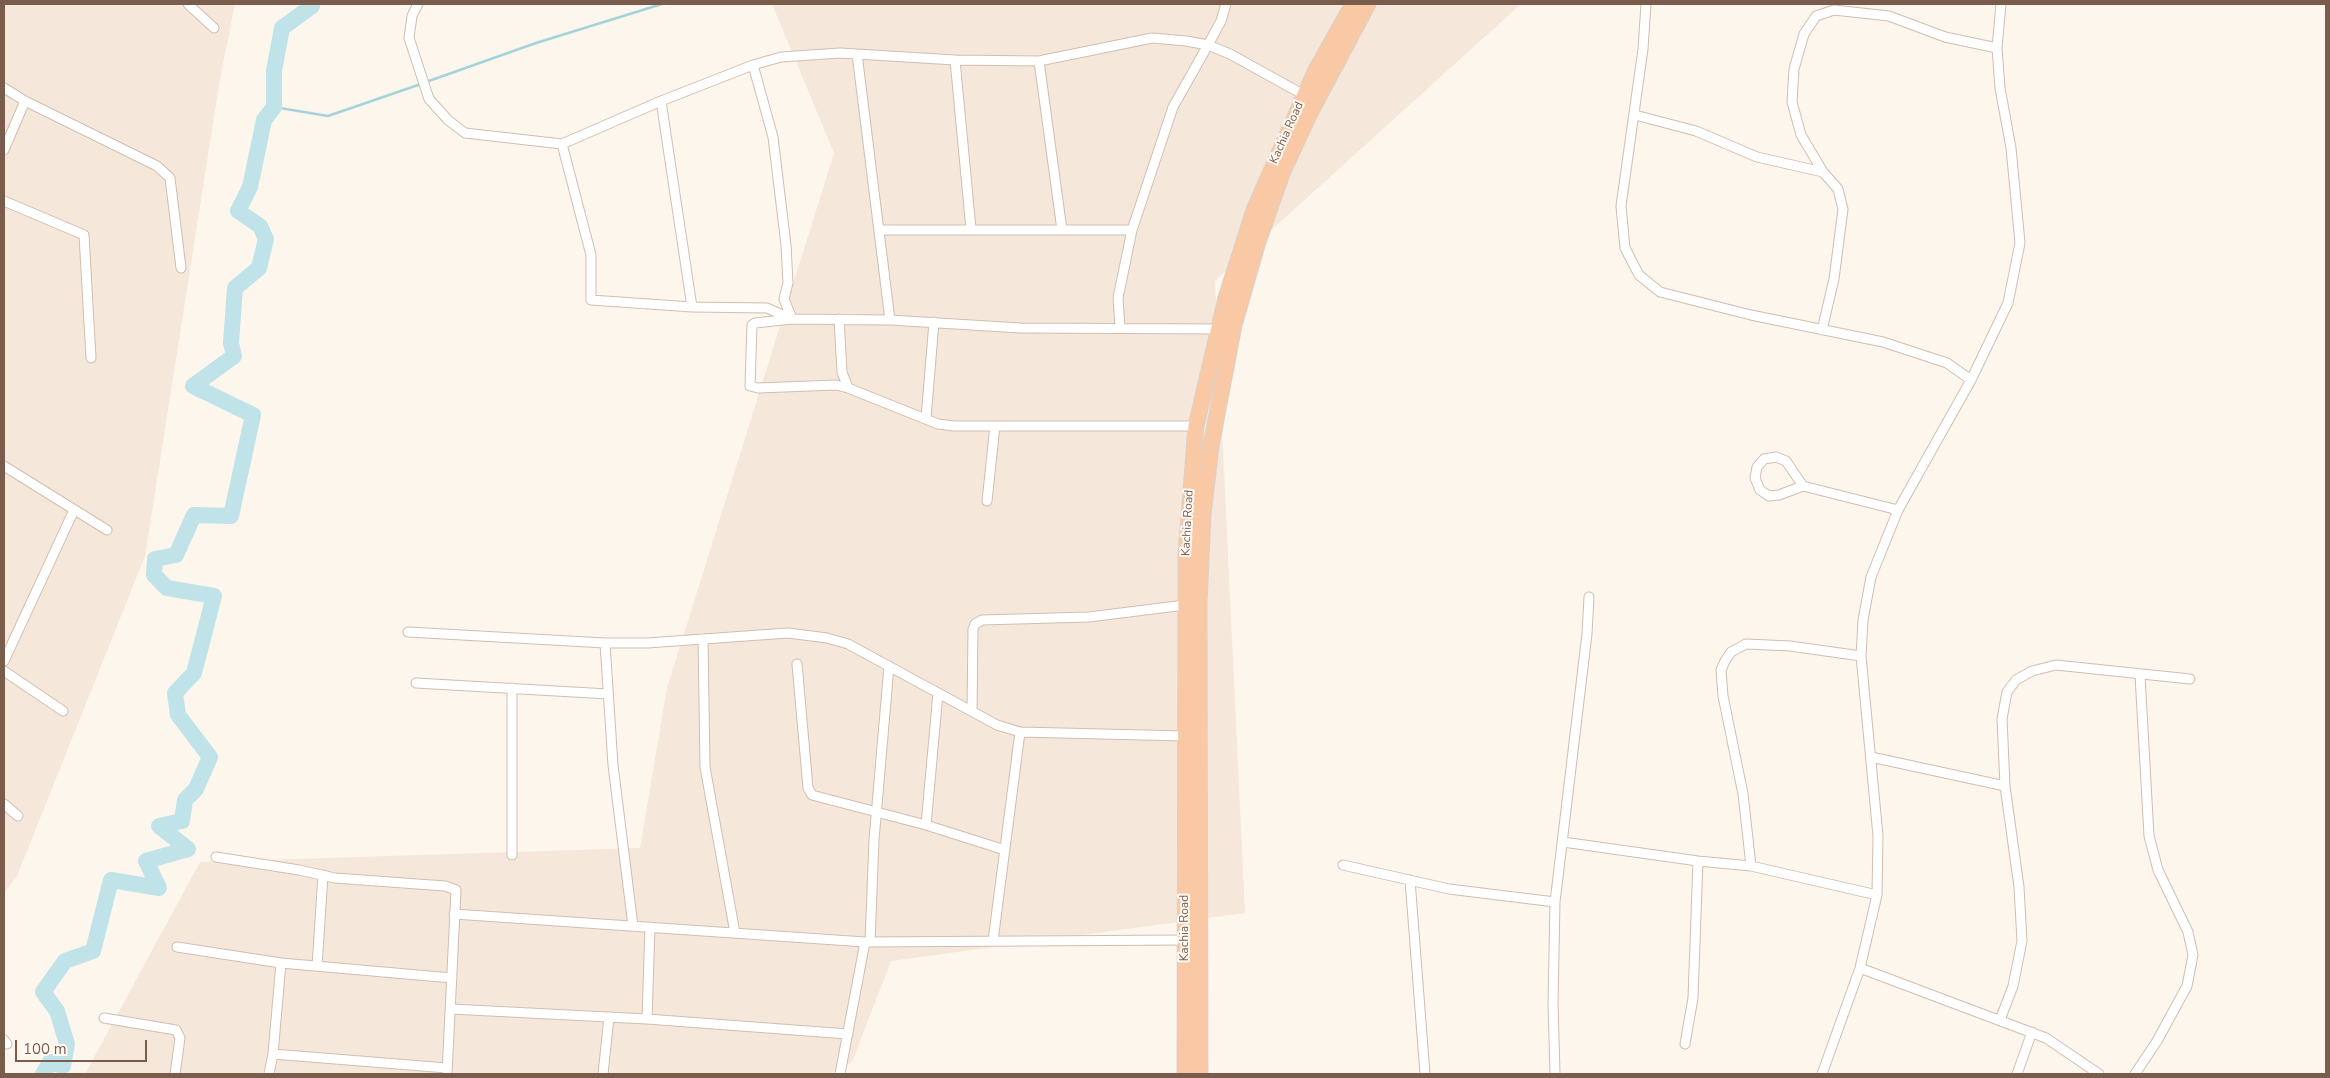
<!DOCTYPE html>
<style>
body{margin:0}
#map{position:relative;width:2330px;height:1078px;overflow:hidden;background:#fdf6ec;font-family:"Nunito Sans",sans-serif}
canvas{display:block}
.frame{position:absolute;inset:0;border:5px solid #7a5c4d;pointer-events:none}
.scale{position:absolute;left:15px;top:1040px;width:132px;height:22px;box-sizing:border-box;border:2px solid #7a5c4d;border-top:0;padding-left:6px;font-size:15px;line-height:18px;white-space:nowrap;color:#7a5c4d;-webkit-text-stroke:4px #fffaf3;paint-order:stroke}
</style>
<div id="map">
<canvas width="2330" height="1078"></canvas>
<div class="frame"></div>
<div class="scale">100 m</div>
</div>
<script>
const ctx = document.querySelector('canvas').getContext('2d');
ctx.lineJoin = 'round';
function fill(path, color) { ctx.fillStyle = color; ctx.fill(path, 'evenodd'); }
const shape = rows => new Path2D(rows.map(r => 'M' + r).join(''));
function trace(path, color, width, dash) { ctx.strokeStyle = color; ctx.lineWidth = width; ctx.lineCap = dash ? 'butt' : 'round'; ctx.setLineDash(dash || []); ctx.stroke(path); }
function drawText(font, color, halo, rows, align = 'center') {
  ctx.font = font + ' "Nunito Sans",sans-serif'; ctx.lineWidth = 4; ctx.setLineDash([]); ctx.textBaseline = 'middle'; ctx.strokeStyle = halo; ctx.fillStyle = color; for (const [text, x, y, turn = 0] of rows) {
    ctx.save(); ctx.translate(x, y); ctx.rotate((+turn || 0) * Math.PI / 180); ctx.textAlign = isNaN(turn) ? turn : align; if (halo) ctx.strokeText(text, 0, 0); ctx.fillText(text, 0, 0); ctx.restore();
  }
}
fill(shape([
 [4,4,235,4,220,79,145,556,17,876,4,893],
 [772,4,1521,4,1215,281,1245,913,891,961,852,1062,829,1074,85,1074,200,862,640,848,667,688,834,153]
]), '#f5e8da');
trace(shape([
 [426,82,536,43,662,4],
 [274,107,328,116,421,84]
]), '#a5d3da', 2.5);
trace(shape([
 [43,1074,50,1062,63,1066,67,1044,57,1011,43,992,65,961,93,951,111,880,159,888,146,861,188,849,159,826,182,821,185,800,196,789,210,757,178,715,175,693,194,673,214,596,167,588,154,575,155,559,176,555,194,515,231,516,253,415,193,386,234,356,231,343,235,288,259,268,266,239,260,226,238,211,250,187,264,120,274,107,274,71,282,28,312,6,311,4]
]), '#bfe3e8', 16);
const minor = shape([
 [188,4,214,28],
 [418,4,412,16,409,38,429,99,448,120,465,133,562,144,661,101,753,65,781,57,840,53,955,60,1039,61,1152,38,1186,41,1208,45,1230,54,1304,95],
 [1646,4,1643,49,1621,206,1625,248,1639,275,1660,292,1751,315,1883,342,1947,363,1971,380],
 [857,54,890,320],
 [955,60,971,229],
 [1039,61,1062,230],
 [753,65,773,137,786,245,788,283,784,299,792,319,755,323,752,325,750,386,758,388,836,385,848,388],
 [4,88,25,101,157,166,170,178,181,268],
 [661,101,692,307],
 [1635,115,1696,131,1757,157,1823,172],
 [562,144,591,255,591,300,692,307,767,308,792,319,890,320,1020,328,1218,329],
 [4,150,25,101],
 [4,201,84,235,91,358],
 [879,230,1132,230],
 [839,319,842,372,848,388,938,424,954,426,1196,426],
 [1120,328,1118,298,1132,230,1173,107,1208,45,1221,21,1226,4],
 [1822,330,1834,279,1843,209,1838,189,1823,172,1801,135,1792,102,1794,69,1804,34,1816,16,1834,10,1889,16,1945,37,1997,48],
 [926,418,934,322],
 [4,466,107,530],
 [1803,486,1786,461,1776,457,1764,459,1757,467,1755,478,1760,490,1769,496,1779,495,1803,486,1898,510],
 [987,501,995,426],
 [408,632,605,643,647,643,788,633,827,638,848,644,997,725,1020,732,1185,736],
 [703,639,705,767,735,933],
 [605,643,613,765,633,926],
 [4,661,74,510],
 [797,664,808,788,812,795,926,825,1005,850],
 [4,671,63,711],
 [416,683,608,694],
 [512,688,512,855],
 [972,711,973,629,975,624,982,620,1089,617,1185,605],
 [1871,757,2005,786],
 [4,804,18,816],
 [926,825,938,693],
 [1563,842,1698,861,1751,866,1877,895],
 [216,857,299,870,335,878,445,886,456,890,447,1074],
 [1343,865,1449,889,1555,902],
 [1751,866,1743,794,1723,696,1721,670,1725,661,1731,652,1746,644,1790,646,1861,656],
 [1410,880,1425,1074],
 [454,914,865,942,1185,940],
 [993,941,1020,732],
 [870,942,874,840,889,666],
 [177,947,281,963,452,978],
 [317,966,323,875],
 [1860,968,2046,1038,2099,1074],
 [451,1009,647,1019,848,1034],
 [104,1018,176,1030,180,1038,175,1074],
 [647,1019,650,927],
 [2000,1020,2013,986,2022,941,2019,887,2005,786,2002,719,2007,692,2016,680,2032,671,2056,665,2190,679],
 [4,1040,7,1044],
 [1685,1044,1693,998,1698,861],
 [273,1054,447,1068],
 [269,1074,273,1054,281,963],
 [603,1074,609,1017],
 [840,1074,865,942],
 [1555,1074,1553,1003,1555,902,1587,634,1589,597],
 [1822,1074,1860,968,1877,895,1878,836,1861,656,1863,620,1871,577,1898,510,1971,380,2008,303,2020,243,2011,148,2000,88,1997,48,2001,4],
 [2017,1074,2032,1032],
 [2135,1074,2157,1041,2187,986,2193,955,2188,932,2158,870,2149,836,2140,675]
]);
const trunk = shape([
 [1185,1074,1186,555,1196,426,1226,298,1254,210,1315,72,1353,4],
 [1200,1074,1199,603,1203,515,1211,446,1234,325,1257,245,1283,171,1310,113,1368,4]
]);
trace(minor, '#d1beb0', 11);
trace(trunk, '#dad1cd', 17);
trace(minor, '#fff', 9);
trace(trunk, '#f9c8a4', 15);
drawText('12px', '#7a5c4d', '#fffaf3', [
 ["Kachia Road",1287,133,-66],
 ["Kachia Road",1188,523,-87],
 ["Kachia Road",1185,928,-90]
]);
</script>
